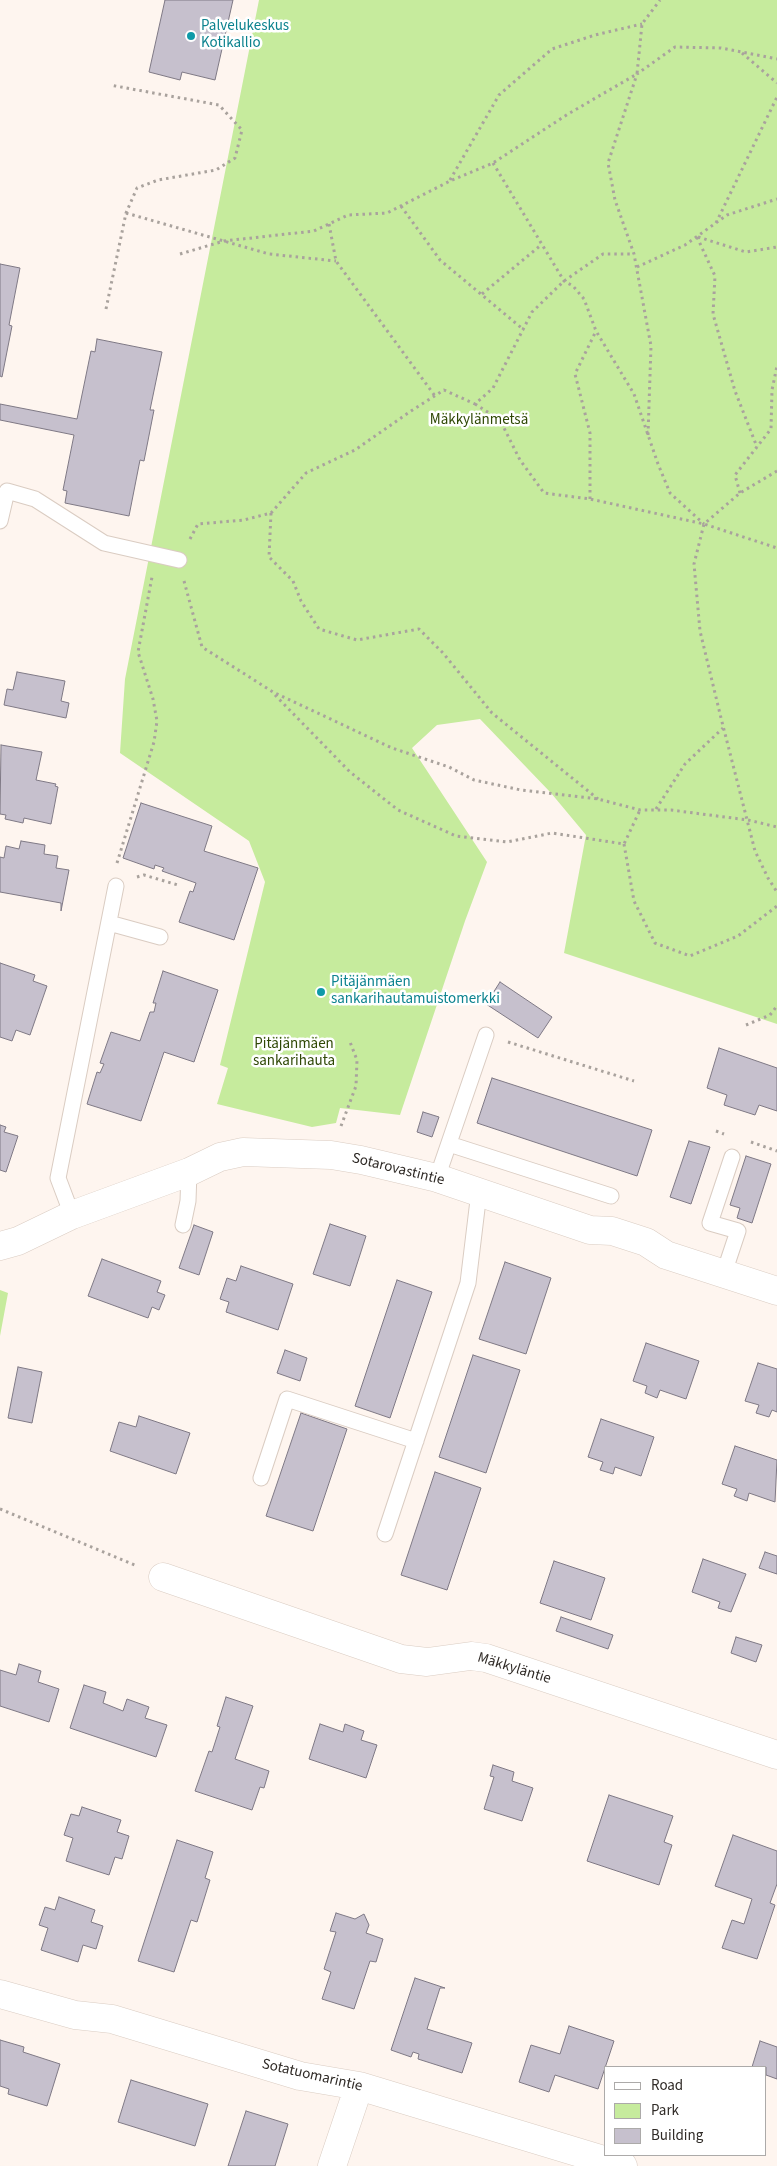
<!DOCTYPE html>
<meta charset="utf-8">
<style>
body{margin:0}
#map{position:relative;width:777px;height:2166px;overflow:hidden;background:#fef5ef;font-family:"Source Sans 3",sans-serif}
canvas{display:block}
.legend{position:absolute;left:604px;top:2066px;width:162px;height:90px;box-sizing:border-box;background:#fff;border:1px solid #acaaa9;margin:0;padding:6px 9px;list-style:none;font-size:15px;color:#302b27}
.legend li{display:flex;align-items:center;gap:10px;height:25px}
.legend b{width:25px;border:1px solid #acaaa9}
</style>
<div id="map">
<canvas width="777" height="2166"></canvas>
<ul class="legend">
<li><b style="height:6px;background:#fff"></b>Road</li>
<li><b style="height:14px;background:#c6eb9d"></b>Park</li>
<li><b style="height:14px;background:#c6c0cd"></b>Building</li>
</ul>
</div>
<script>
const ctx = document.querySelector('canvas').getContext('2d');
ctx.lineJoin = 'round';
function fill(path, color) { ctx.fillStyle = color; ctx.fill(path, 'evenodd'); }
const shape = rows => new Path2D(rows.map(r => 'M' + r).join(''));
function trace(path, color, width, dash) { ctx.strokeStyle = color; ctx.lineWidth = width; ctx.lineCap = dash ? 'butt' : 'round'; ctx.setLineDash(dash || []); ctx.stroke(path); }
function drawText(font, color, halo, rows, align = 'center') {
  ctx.font = font + ' "Source Sans 3",sans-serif'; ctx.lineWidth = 5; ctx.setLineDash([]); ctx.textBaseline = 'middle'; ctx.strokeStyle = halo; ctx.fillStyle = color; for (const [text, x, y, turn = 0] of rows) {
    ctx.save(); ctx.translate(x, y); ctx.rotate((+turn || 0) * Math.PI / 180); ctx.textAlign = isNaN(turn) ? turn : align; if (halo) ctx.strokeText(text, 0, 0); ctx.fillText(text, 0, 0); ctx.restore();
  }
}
fill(shape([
 [259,0,777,0,777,1024,564,953,586,835,551,793,480,719,437,725,412,748,487,862,465,921,400,1115,340,1108,336,1123,312,1127,217,1104,228,1068,220,1065,265,882,249,841,120,753,125,679],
 [0,1290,8,1293,0,1336]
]), '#c6eb9d');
const building = shape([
 [165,0,233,0,215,80,182,72,180,80,149,72,165,0],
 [0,264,20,268,9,325,12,326,2,377,0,376,0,264],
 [97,339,162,352,150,410,154,410,144,461,140,460,129,516,65,503,67,491,63,490,74,435,0,420,0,404,77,419,91,351,95,352,97,339],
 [17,672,65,681,61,701,69,703,66,718,4,705,7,689,13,690,17,672],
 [1,745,42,752,36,780,56,784,55,786,58,787,51,824,24,818,23,823,5,819,6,815,0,814,1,745],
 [141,803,212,826,204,851,258,868,234,940,179,922,190,891,193,892,196,883,162,871,164,868,155,865,154,869,123,858,141,803],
 [21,841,45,845,44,854,58,856,56,868,69,870,61,911,61,903,0,892,0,857,4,858,6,846,19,849,21,841],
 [0,963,35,975,33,981,47,986,30,1035,16,1030,12,1041,0,1037,0,963],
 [163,971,218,990,194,1062,164,1052,141,1121,87,1104,97,1072,100,1073,104,1064,100,1063,111,1032,140,1041,150,1012,154,1012,156,1003,153,1003,163,971],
 [500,982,552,1017,538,1038,486,1004,500,982],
 [719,1048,777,1068,777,1111,759,1105,755,1115,724,1105,727,1095,707,1088,719,1048],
 [492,1078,652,1130,637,1176,477,1123,492,1078],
 [423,1112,439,1117,432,1137,417,1132,423,1112],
 [0,1125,6,1127,4,1132,18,1136,6,1172,0,1170,0,1125],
 [689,1141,710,1147,691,1204,670,1197,689,1141],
 [746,1156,771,1164,752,1223,737,1218,740,1208,730,1205,746,1156],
 [330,1224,366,1236,350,1286,313,1274,330,1224],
 [194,1225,213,1232,199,1275,179,1268,194,1225],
 [102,1259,161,1281,157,1292,165,1295,159,1310,152,1307,148,1318,88,1296,102,1259],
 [505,1262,551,1278,526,1354,479,1339,505,1262],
 [241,1266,293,1284,278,1330,226,1312,229,1302,220,1299,227,1278,236,1281,241,1266],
 [397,1280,432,1292,390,1418,355,1406,397,1280],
 [646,1343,699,1361,686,1399,660,1390,657,1398,645,1393,647,1386,633,1381,646,1343],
 [285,1350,307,1358,300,1381,277,1373,285,1350],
 [473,1355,520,1370,486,1473,439,1457,473,1355],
 [758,1363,777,1369,777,1412,772,1410,769,1417,756,1413,759,1405,745,1401,758,1363],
 [18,1367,42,1372,32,1423,8,1418,18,1367],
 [301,1413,347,1429,313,1531,266,1516,301,1413],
 [139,1416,190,1433,176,1474,110,1451,119,1422,136,1427,139,1416],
 [601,1419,654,1437,641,1476,615,1467,613,1474,600,1470,603,1462,588,1457,601,1419],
 [735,1446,777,1460,775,1502,749,1493,747,1501,734,1496,737,1489,722,1484,735,1446],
 [435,1472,481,1488,447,1590,401,1575,435,1472],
 [765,1552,777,1556,777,1574,759,1568,765,1552],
 [703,1559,746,1574,731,1612,718,1608,720,1602,692,1592,703,1559],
 [554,1561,605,1578,591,1620,540,1603,554,1561],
 [561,1617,613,1635,608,1649,556,1631,561,1617],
 [736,1637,762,1645,756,1662,731,1653,736,1637],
 [19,1664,41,1671,38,1682,59,1689,49,1722,0,1706,0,1670,16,1675,19,1664],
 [84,1685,106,1692,103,1703,123,1711,127,1699,149,1707,145,1718,167,1725,156,1757,70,1728,84,1685],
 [226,1697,253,1706,235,1759,269,1771,264,1788,260,1787,252,1810,195,1791,209,1751,212,1752,220,1727,217,1726,226,1697],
 [320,1724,343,1732,345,1724,364,1731,361,1740,377,1745,366,1778,309,1759,320,1724],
 [493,1765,514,1772,512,1781,533,1788,522,1821,484,1809,494,1777,490,1776,493,1765],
 [609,1795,673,1816,664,1842,672,1845,659,1885,587,1861,609,1795],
 [82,1807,121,1820,117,1832,129,1836,122,1859,115,1857,109,1875,66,1861,73,1838,64,1835,71,1814,79,1816,82,1807],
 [733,1835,777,1851,777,1884,770,1903,775,1905,757,1959,722,1948,732,1920,744,1924,752,1899,715,1886,733,1835],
 [177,1840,213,1852,205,1878,210,1880,197,1922,191,1920,174,1972,138,1961,177,1840],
 [59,1897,95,1910,91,1922,103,1926,96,1949,83,1945,78,1962,41,1950,48,1928,39,1925,45,1907,55,1910,59,1897],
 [336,1913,355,1919,364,1914,369,1925,366,1933,383,1939,376,1962,370,1961,354,2009,322,1999,331,1972,324,1969,336,1932,330,1931,336,1913],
 [415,1978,445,1988,440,1988,427,2029,472,2043,462,2073,418,2059,419,2054,413,2052,411,2057,391,2050,415,1978],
 [569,2026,614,2041,598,2089,555,2075,549,2092,519,2082,531,2045,560,2054,569,2026],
 [0,2040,24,2047,23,2052,60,2064,47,2106,8,2094,9,2089,0,2086,0,2040],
 [760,2041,777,2047,777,2079,766,2075,766,2067,752,2067,760,2041],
 [131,2080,208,2104,195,2146,118,2122,131,2080],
 [246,2111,288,2124,275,2166,228,2166,246,2111]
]);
fill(building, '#c6c0cd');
trace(building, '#7f7985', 1);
const service = shape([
 [0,521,7,491,35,499,104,543,179,560],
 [109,923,160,937],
 [449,1144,611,1196],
 [437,1178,486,1035],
 [72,1215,58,1178,116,886],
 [183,1225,188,1201,189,1172],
 [724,1273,738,1231,710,1223,732,1157],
 [261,1478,287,1399,416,1441],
 [385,1534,468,1283,479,1192]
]);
const minor = shape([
 [0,1246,18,1241,72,1215,189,1172,220,1157,243,1152,331,1155,361,1160,437,1178,590,1230,612,1231,646,1242,666,1255,777,1291],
 [163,1577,401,1659,427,1662,471,1656,486,1658,777,1755],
 [0,1994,75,2015,112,2019,300,2076,359,2086,623,2166],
 [332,2166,359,2086]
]);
trace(service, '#daccc2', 17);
trace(minor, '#daccc2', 29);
trace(shape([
 [742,53,777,83],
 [493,163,564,281,573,286,584,299,596,331,634,394,658,464,670,493,704,524],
 [450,180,499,95,552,49,595,35,642,24],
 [401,206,440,260,524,330],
 [126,213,269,254,336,261],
 [716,223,777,97],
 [329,224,336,261,435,396],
 [697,237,715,276,713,314,735,391,757,447],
 [698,237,746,252,777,247],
 [180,254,224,241,314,231,348,215,387,213,450,181,493,163,568,114,637,74,642,24,660,0],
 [637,267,685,245,727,215,777,199],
 [482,294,541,245],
 [106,309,126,213,137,188,158,180,216,170,235,158,242,130,219,105,110,85],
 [475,404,500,420,520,460,544,493,590,499,704,524,777,548],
 [648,435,651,346,634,254,615,200,608,163,637,74,675,47,721,48,777,59],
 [777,471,740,493,704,524,694,564,700,631,721,718,755,851,768,878,777,892],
 [740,493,735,475,771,429,772,390,777,366],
 [590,499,590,433,575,374,596,331],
 [271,513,269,557,293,581,301,601,319,629,357,640,419,629,443,653,492,713,598,799],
 [190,539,198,524,244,520,271,513,306,473,355,450,411,411,444,390,475,404,493,388,532,312,564,281,603,254,634,254],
 [184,581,202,647,273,692,392,748,449,767,474,780,521,790,598,799,640,810,671,810,748,820,777,827],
 [275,695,350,772,398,810,456,836,507,842,552,833,624,844,640,810],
 [656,809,685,764,723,728],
 [624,844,634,901,655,943,690,956,738,936,777,906],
 [117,863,154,742,157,721,153,699,138,652,152,577],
 [137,877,144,875,178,885],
 [746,1025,770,1015,777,1006],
 [508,1042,634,1081],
 [341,1126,356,1086,357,1060,350,1042],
 [716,1131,724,1134],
 [751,1142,777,1151],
 [0,1509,137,1566]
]), '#a9a29d', 3, [2.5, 4]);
trace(service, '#fff', 15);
trace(minor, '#fff', 28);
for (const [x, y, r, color] of [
 [191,36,5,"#0f9aa8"],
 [321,992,5,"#0f9aa8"]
]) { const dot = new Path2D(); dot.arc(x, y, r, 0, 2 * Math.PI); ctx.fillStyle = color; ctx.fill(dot); trace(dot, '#fff', 2); }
drawText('15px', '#0d838f', '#fff', [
 ["Palvelukeskus",201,27],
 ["Kotikallio",201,44],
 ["Pitäjänmäen",331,983],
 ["sankarihautamuistomerkki",331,1000]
], 'left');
drawText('15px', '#2f4805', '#fff', [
 ["Mäkkylänmetsä",479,421],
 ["Pitäjänmäen",294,1045],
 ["sankarihauta",294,1062]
]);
drawText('15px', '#302b27', '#fff', [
 ["Sotarovastintie",398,1170,14],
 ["Mäkkyläntie",514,1669,17],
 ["Sotatuomarintie",312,2076,13]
]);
</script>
